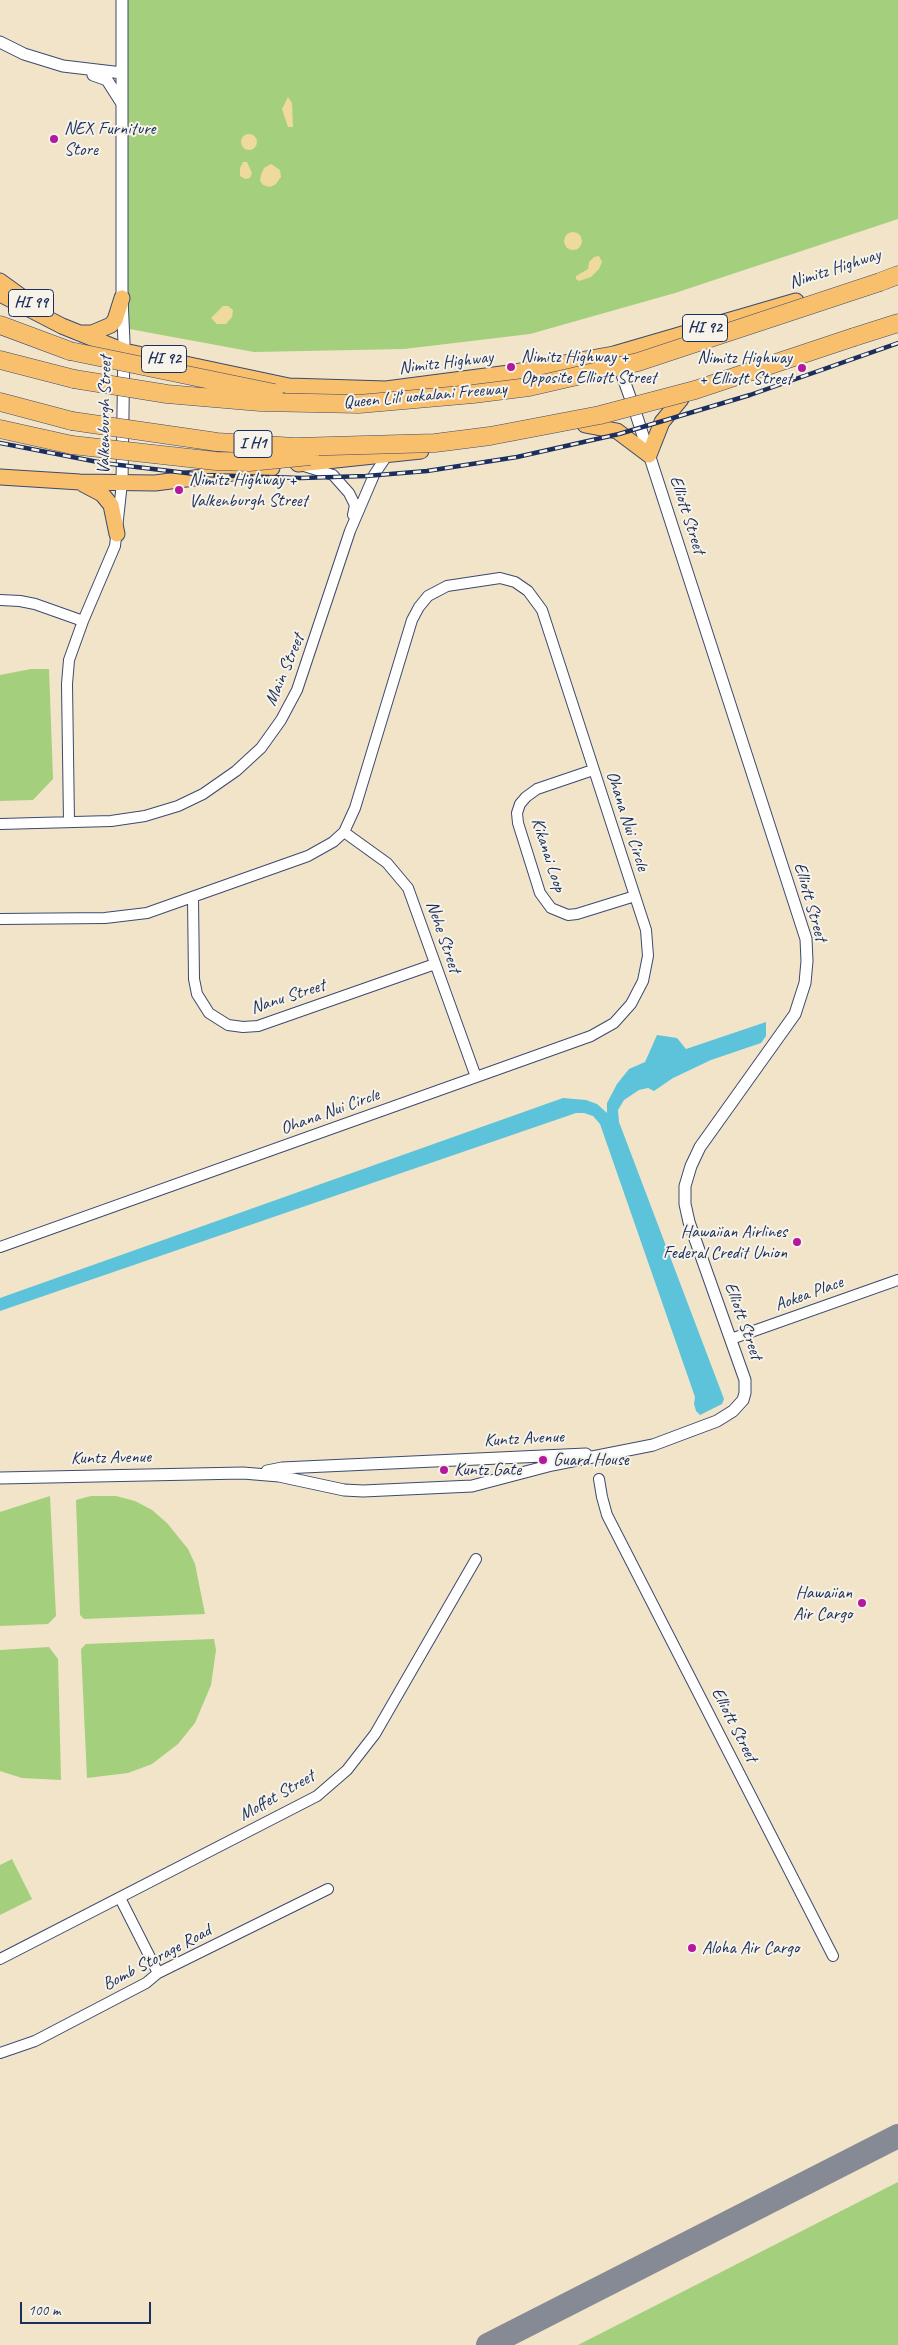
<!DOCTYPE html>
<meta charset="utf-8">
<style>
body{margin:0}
#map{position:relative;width:898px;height:2345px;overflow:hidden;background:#f1e4c9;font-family:Caveat,sans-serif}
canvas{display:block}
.scale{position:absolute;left:20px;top:2302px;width:131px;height:22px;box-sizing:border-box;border:2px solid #1b2f5e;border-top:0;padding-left:6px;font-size:15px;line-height:18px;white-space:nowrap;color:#1b2f5e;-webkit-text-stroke:4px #f7f3e8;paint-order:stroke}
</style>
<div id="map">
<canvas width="898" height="2345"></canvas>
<div class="scale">100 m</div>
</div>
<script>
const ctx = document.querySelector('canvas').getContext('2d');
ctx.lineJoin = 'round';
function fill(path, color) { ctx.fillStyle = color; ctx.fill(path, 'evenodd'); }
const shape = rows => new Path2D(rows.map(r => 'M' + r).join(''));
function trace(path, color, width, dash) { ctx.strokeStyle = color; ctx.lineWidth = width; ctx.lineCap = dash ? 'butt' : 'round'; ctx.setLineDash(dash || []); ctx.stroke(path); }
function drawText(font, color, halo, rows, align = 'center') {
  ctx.font = font + ' Caveat,sans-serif'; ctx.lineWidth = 4; ctx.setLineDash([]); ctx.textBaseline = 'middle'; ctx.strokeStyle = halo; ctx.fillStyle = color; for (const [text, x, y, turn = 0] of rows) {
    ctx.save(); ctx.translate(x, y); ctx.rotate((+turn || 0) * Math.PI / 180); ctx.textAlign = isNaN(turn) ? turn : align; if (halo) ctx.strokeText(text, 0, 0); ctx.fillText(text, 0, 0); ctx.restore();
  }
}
fill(shape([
 [122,0,898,0,898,219,675,293,530,334,404,349,254,352,124,328],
 [31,669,49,669,53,779,33,800,0,801,0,675],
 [50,1496,56,1616,48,1624,0,1626,0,1512],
 [91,1496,116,1496,135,1501,152,1510,167,1523,188,1549,195,1564,205,1614,84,1619,80,1615,76,1500],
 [214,1639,216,1650,211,1685,195,1723,178,1744,152,1764,128,1773,87,1778,81,1649,86,1644],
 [49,1647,58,1659,61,1780,22,1778,0,1771,0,1650],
 [12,1859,32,1899,0,1915,0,1865],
 [898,2182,898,2345,578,2345]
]), '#a4cf7c');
fill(shape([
 [288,97,292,103,293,127,288,127,282,109],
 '241 142a8 8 0 1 1 16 0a8 8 0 1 1-16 0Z',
 [243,162,247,162,252,173,250,178,245,179,240,176,240,168],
 [271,164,280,170,281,177,276,184,270,187,263,185,260,181,261,175,264,168],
 '564 241a9 9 0 1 1 18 0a9 9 0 1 1-18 0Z',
 [599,256,602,262,599,269,591,277,579,281,576,279,576,276,588,269,589,262,594,257],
 [223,306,228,306,233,310,232,317,226,324,217,324,211,318]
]), '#eeda9e');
fill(shape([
 [766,1022,766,1036,761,1043,711,1060,673,1078,654,1091,648,1088,639,1090,624,1100,618,1110,619,1122,724,1399,722,1404,700,1415,696,1411,694,1404,695,1397,600,1124,593,1116,584,1113,576,1113,0,1311,0,1298,563,1098,586,1100,597,1104,607,1113,607,1103,617,1084,629,1069,645,1062,657,1035,677,1038,686,1049]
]), '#5dc3db');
trace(shape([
 [488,2345,898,2136]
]), '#868a94', 24);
const minor = shape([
 [304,466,333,475,349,493,355,505,353,515],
 [0,600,20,601,35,604,83,621],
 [593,770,537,789,526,797,520,804,517,813,518,823,540,893,551,908,568,915,577,914,635,896],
 [69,822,67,684,69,660,83,621,115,546,122,483],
 [0,824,111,821,145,816,178,806,203,794,236,771,261,748,281,720,297,690,350,531,374,475,388,454],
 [344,832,387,863,408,888,476,1077],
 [193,898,194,979,197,994,209,1013,228,1025,243,1027,258,1026,435,964],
 [0,919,105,918,147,913,308,856,333,842,344,832,355,808,412,620,419,607,428,596,447,586,500,578,515,582,528,591,542,610,646,930,648,956,643,981,631,1004,614,1023,591,1036,0,1247],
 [731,1339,898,1280],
 [599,1479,602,1497,607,1515,833,1956],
 [120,1898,158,1973],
 [0,1959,317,1796,347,1770,375,1734,476,1559],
 [0,2053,35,2041,146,1983,158,1973,328,1889]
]);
const tertiary = shape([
 [122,0,122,298,124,342,122,483],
 [0,42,24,54,63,66,122,73],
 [93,75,107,80,121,102],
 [267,1471,282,1468,586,1454],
 [0,1478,243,1473,279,1476,344,1490,363,1491,472,1486,552,1465,653,1445,717,1421,733,1411,743,1400,745,1393,745,1380,689,1222,685,1204,685,1186,691,1166,700,1147,795,1014,805,983,807,961,806,939,635,411,617,361]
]);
const primary = shape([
 [0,281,22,297],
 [0,294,62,326,124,351,289,386,386,389,509,373,614,354,796,301],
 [79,333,92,333,111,325,115,320,122,298],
 [585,425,617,431,649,455,662,422,681,399],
 [298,464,421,451],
 [0,477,80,482,155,483,272,468],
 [83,484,102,494,111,505,117,534]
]);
const motorway = shape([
 [880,282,898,275],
 [0,325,70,351],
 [854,337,898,323],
 [0,360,74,379],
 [0,402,72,421],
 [0,429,72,445]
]);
trace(minor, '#3b4a6e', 12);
trace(tertiary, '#3b4a6e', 13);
trace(primary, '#3b4a6e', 17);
trace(motorway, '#3b4a6e', 19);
trace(minor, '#fff', 10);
trace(tertiary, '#fff', 11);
trace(primary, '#f8bf6c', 15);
trace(motorway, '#f8bf6c', 18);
const rail = shape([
 [0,443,103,463,203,475,301,478,366,476,427,471,517,457,619,434,750,395,898,343]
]);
trace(rail, '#1b2f5e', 4.5);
trace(rail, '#f7f3e8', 2.5, [8]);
const motorwayBridge = shape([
 [70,351,274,393],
 [74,379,167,394,260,402,359,404,473,394,529,387,638,362,880,282],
 [72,421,217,442,295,447,435,443,490,436,600,415,695,390,854,337],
 [72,445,216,461,249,462,310,456]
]);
trace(motorwayBridge, '#3b4a6e', 19, []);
trace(motorwayBridge, '#f8bf6c', 18);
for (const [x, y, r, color] of [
 [54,139,5,"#b5179e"],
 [511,367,5,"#b5179e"],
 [802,368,5,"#b5179e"],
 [179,490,5,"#b5179e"],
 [797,1242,5,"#b5179e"],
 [543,1460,5,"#b5179e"],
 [444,1470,5,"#b5179e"],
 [862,1603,5,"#b5179e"],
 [692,1948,5,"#b5179e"]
]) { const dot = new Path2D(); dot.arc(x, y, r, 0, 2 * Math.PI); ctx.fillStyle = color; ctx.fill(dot); trace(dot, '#f7f3e8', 2); }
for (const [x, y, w] of [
 [31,303,45],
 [705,328,45],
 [164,359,45],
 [253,444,38]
]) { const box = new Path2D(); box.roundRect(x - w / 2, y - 13.5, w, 27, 4); ctx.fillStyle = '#f7f3e8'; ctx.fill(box); trace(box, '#1b2f5e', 1); }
drawText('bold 16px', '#1b2f5e', null, [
 ["HI 99",31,303],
 ["HI 92",705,328],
 ["HI 92",164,359],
 ["I H1",253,444]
]);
drawText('18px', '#1b2f5e', '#f7f3e8', [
 ["NEX Furniture",64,129],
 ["Store",64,150],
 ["Nimitz Highway +",521,357],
 ["Opposite Elliott Street",521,378],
 ["Nimitz Highway",792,358,"right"],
 ["+ Elliott Street",792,379,"right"],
 ["Nimitz Highway +",189,480],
 ["Valkenburgh Street",189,501],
 ["Hawaiian Airlines",787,1232,"right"],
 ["Federal Credit Union",787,1253,"right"],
 ["Guard House",553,1460],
 ["Kuntz Gate",454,1470],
 ["Hawaiian",852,1593,"right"],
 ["Air Cargo",852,1614,"right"],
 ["Aloha Air Cargo",702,1948]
], 'left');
drawText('18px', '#1b2f5e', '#f7f3e8', [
 ["Nimitz Highway",835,269,-18],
 ["Nimitz Highway",446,363,-7],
 ["Queen Liliʻuokalani Freeway",425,396,-5],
 ["Valkenburgh Street",105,415,-89],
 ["Elliott Street",687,515,72],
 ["Main Street",285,670,-67],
 ["Ohana Nui Circle",627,821,72],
 ["Kikanai Loop",548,855,72],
 ["Elliott Street",810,902,74],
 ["Nehe Street",443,937,71],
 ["Nanu Street",288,997,-18],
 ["Ohana Nui Circle",330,1112,-20],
 ["Aokea Place",809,1294,-20],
 ["Elliott Street",743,1321,70],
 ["Kuntz Avenue",524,1439,-3],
 ["Kuntz Avenue",111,1458,-1],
 ["Elliott Street",734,1725,63],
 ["Moffet Street",277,1796,-30],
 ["Bomb Storage Road",157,1958,-28]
]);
</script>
